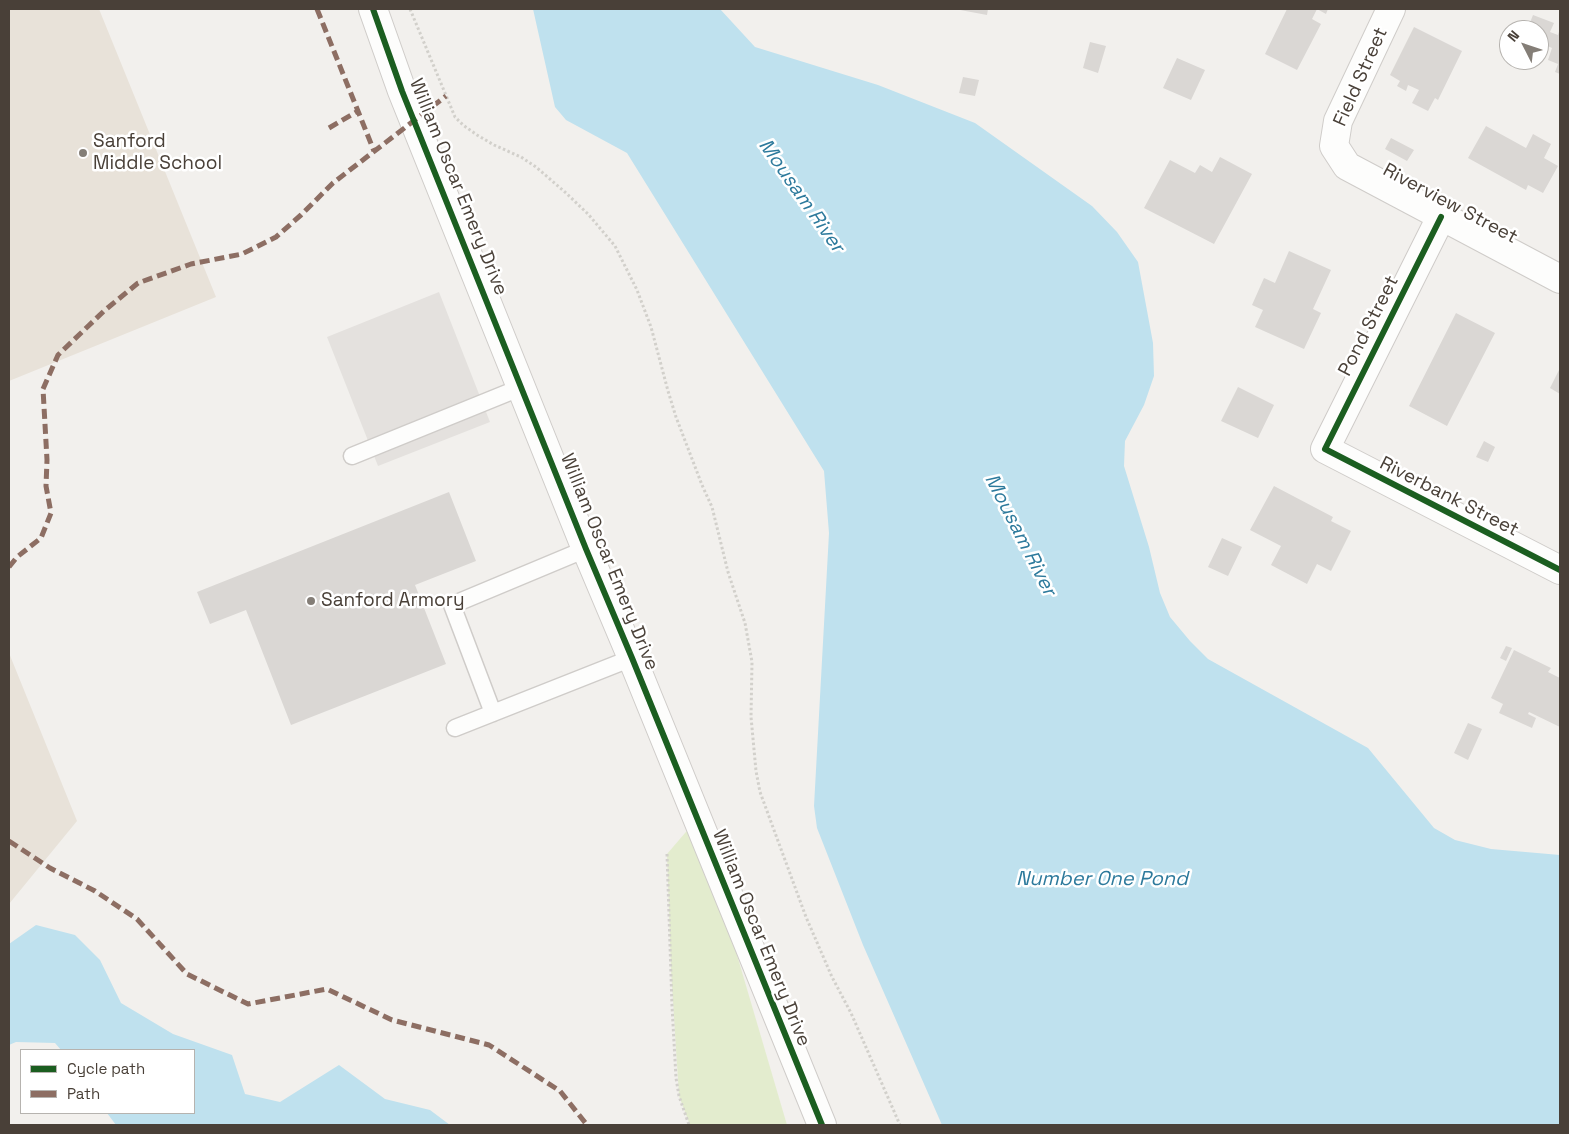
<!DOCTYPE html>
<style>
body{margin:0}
#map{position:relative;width:1569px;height:1134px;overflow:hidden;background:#f2f0ed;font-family:"Space Grotesk",sans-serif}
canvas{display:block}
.frame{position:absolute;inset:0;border:10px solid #494038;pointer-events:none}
.legend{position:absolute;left:20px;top:1049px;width:175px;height:65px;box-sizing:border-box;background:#fff;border:1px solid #b6b3af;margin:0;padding:6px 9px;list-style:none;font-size:15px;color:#494038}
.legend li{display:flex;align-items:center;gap:10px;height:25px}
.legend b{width:25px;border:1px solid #b6b3af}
.north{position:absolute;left:1499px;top:20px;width:50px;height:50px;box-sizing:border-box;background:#fff;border:1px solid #b6b3af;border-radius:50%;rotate:311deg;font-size:14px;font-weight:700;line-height:20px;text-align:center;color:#494038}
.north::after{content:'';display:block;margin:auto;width:18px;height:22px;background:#847e77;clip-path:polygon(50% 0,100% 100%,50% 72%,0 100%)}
</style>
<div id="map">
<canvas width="1569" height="1134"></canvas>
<div class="frame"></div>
<ul class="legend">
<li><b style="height:6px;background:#1b5e20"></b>Cycle path</li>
<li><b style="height:6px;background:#8d6e63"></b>Path</li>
</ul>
<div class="north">N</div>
</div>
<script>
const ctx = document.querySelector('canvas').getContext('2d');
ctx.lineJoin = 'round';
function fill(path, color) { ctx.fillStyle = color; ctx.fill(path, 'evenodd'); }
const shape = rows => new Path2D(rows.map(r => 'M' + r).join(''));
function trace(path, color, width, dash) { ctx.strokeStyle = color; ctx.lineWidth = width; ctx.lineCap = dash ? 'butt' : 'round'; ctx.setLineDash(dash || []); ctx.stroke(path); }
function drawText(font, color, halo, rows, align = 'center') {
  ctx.font = font + ' "Space Grotesk",sans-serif'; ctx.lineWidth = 5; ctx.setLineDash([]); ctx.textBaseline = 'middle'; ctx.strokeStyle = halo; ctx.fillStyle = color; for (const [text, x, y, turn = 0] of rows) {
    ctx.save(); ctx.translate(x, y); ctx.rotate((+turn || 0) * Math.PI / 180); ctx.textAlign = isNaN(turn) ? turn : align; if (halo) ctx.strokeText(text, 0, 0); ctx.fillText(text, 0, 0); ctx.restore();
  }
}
fill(shape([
 [9,9,99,9,216,297,9,381],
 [9,653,77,821,9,904]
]), '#e8e2d9');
fill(shape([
 [697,819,787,1125,690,1125,679,1096,671,970,667,854]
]), '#e3ecce');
fill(shape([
 [439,292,490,422,378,466,327,337]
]), '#e4e1de');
fill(shape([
 [533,9,720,9,755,47,878,85,975,123,1092,206,1117,232,1138,262,1153,343,1154,376,1144,405,1125,441,1124,466,1149,547,1160,593,1170,617,1190,641,1208,659,1368,748,1434,828,1455,840,1491,849,1560,855,1560,1125,942,1125,863,945,817,828,814,806,829,533,824,471,627,153,566,120,555,107],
 [36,925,75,935,100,960,121,1003,173,1034,232,1055,245,1094,280,1102,339,1065,385,1099,430,1110,450,1125,116,1125,107,1113,194,1113,194,1050,61,1050,55,1043,16,1042,9,1045,9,944]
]), '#bfe1ee');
fill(shape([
 [955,9,988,9,987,15],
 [1287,9,1328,9,1326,14,1317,9,1312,19,1321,24,1297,70,1265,54],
 [1533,15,1554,23,1550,32,1558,35,1560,28,1560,74,1555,72,1558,64,1548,60,1552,48,1543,44,1539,55,1539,30,1527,30],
 [1414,27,1462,51,1438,100,1435,98,1428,111,1412,103,1419,90,1408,85,1406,91,1397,86,1400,81,1390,75],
 [1090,42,1106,46,1098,73,1083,68],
 [1177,58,1205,70,1191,100,1163,88],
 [963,77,979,80,975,96,959,93],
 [1486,126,1526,148,1533,134,1551,144,1544,158,1558,166,1543,193,1528,185,1526,190,1468,158],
 [1391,138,1414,150,1407,161,1385,149],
 [1220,157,1252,174,1214,244,1144,208,1170,160,1195,173,1200,165,1212,172],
 [1289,251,1331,270,1313,309,1321,313,1304,349,1255,327,1263,310,1252,305,1264,278,1275,283],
 [1456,313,1495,333,1447,426,1409,406],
 [1560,368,1560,394,1550,388],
 [1238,387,1274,405,1258,438,1221,421],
 [1484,441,1495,447,1488,462,1476,457],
 [1274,486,1333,517,1331,521,1351,531,1331,571,1317,564,1307,584,1271,565,1281,546,1250,530],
 [449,492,476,561,415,585,446,664,291,725,246,610,210,624,197,592],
 [1222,538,1242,547,1228,576,1208,567],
 [1506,646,1512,648,1506,661,1500,658],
 [1514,650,1551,668,1548,672,1560,678,1560,727,1529,712,1528,714,1536,718,1532,728,1499,713,1503,704,1491,698],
 [1468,723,1482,729,1468,760,1454,753]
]), '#dad7d4');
const lane = shape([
 [352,456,522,387],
 [493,713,452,605,586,549],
 [455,728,632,658]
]);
const street = shape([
 [373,9,402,91,586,549,632,658,822,1125],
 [1391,9,1338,121,1334,146,1347,166,1560,279],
 [1441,217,1325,449,1560,570]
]);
trace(lane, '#cfccc9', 19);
trace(street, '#cfccc9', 30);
trace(shape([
 [410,9,455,117,463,125,477,135,494,145,521,157,536,167,566,193,588,214,615,246,637,290,651,327,668,391,676,417,702,485,712,507,728,572,745,623,752,662,751,717,756,771,760,792,806,917,832,977,851,1013,900,1125],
 [667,854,672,1006,676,1078,679,1096,689,1125]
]), '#d2d0cb', 3, [2.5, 2.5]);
trace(lane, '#fdfdfc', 16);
trace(street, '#fdfdfc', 28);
trace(shape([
 [317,9,374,151],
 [329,128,358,111],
 [9,567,17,557,41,538,51,513,46,486,47,460,43,389,58,355,104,311,138,283,191,264,242,254,276,237,301,215,333,183,446,96],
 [9,841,50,868,95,891,137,919,187,974,248,1004,327,989,392,1020,489,1045,560,1091,587,1125]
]), '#8d6e63', 5, [10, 5]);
trace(shape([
 [373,9,402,91,586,549,632,658,822,1125],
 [1441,217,1325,449,1560,570]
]), '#1b5e20', 6);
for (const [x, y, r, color] of [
 [83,153,5,"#847e77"],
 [311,601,5,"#847e77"]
]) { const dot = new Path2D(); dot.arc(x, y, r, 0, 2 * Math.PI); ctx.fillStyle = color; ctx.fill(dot); trace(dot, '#fff', 2); }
drawText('19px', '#494038', '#fff', [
 ["Field Street",1361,77,-66],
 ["William Oscar Emery Drive",458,187,68],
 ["Riverview Street",1450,204,28],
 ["Pond Street",1369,326,-63],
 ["Riverbank Street",1449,497,27],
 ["William Oscar Emery Drive",609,562,68],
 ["William Oscar Emery Drive",761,938,68]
]);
drawText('19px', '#494038', '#fff', [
 ["Sanford",93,142],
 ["Middle School",93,164],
 ["Sanford Armory",321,601]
], 'left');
drawText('italic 20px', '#2d7a9c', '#fff', [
 ["Mousam River",801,196,55],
 ["Mousam River",1020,535,63],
 ["Number One Pond",1102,880]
]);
</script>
